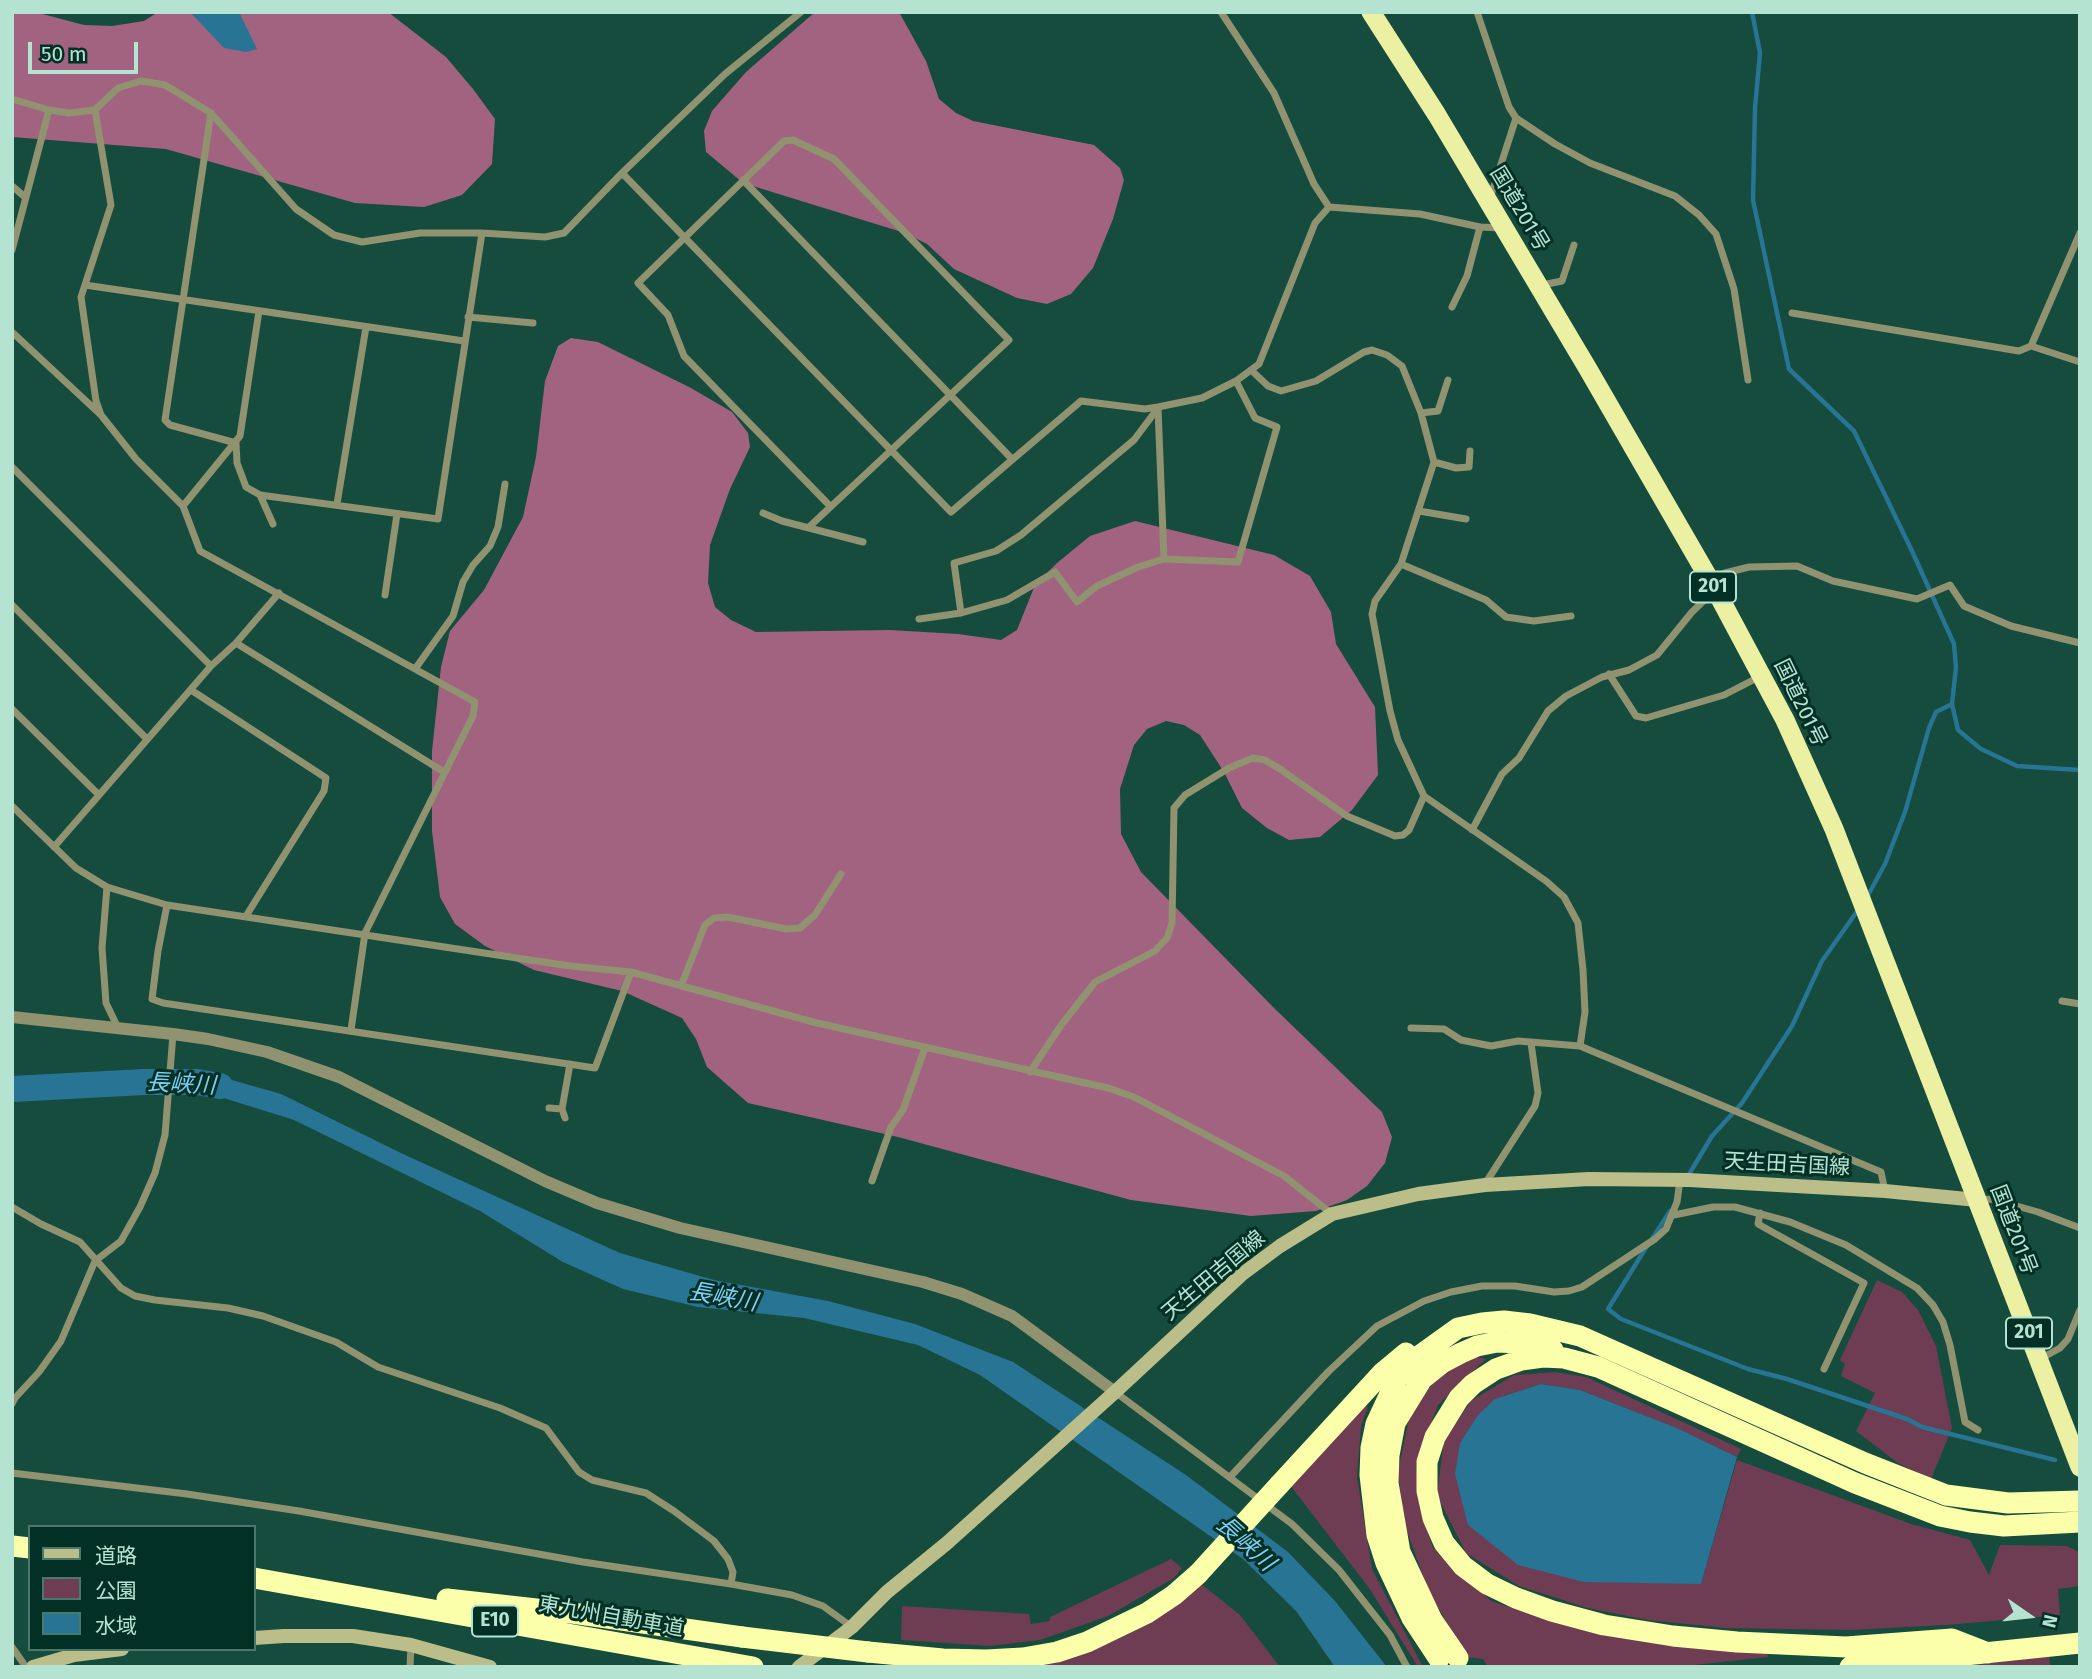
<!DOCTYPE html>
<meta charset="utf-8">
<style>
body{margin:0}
#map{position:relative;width:2092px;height:1679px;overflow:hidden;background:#154c3d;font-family:"Fira Sans","Noto Sans JP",sans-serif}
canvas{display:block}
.frame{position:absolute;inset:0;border:14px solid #b5e3d2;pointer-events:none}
.legend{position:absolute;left:28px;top:1525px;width:228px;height:126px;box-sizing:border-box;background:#023024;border:2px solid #4a786a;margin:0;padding:9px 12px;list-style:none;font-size:21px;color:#b5e3d2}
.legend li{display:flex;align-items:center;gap:14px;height:35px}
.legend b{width:35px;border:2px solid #4a786a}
.north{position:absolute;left:1994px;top:1581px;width:70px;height:70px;-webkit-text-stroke:5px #023024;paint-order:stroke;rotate:104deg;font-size:19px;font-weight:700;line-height:28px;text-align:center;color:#b5e3d2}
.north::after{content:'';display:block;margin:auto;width:24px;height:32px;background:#b5e3d2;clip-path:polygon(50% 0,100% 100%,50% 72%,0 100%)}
.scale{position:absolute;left:28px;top:42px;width:110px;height:32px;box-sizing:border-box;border:4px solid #b5e3d2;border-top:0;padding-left:9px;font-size:21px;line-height:24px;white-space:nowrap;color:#b5e3d2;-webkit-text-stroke:5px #023024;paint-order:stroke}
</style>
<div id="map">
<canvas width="2092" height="1679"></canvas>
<div class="frame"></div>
<ul class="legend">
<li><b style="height:9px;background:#bbbe88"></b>道路</li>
<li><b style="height:19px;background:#6e3d54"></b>公園</li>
<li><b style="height:19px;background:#287495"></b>水域</li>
</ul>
<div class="north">N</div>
<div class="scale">50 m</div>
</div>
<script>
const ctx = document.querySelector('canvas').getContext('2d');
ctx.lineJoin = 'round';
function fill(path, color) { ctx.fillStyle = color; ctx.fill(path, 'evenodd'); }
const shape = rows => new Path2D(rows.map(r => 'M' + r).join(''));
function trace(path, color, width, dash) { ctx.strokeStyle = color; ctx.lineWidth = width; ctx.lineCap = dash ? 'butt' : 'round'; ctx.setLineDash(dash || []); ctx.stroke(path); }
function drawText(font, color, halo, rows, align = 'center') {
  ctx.font = font + ' "Fira Sans","Noto Sans JP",sans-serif'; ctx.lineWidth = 6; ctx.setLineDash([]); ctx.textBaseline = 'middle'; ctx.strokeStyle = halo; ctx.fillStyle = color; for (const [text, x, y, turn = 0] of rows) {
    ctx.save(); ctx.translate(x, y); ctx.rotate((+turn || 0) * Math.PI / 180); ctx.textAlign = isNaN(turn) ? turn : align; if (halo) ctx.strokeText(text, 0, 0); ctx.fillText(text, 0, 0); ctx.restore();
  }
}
fill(shape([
 [1877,1280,1902,1292,1918,1310,1936,1346,1952,1428,1931,1479,1898,1463,1856,1431,1875,1393,1841,1376,1845,1364,1840,1360],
 [1476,1357,1486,1359,1438,1405,1416,1464,1420,1509,1433,1548,1491,1601,1541,1617,1767,1651,1768,1657,1676,1667,1488,1667,1483,1659,1467,1657,1429,1592,1404,1523,1398,1471,1411,1409,1443,1372],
 [1555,1372,1586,1377,1741,1449,1737,1457,1677,1428,1580,1390,1541,1384,1495,1399,1701,1584,1737,1460,1911,1524,1970,1540,1989,1575,2000,1545,2067,1546,2080,1553,2080,1586,2058,1589,2060,1615,1946,1625,1851,1630,1726,1628,1648,1620,1588,1608,1519,1586,1466,1553,1437,1495,1444,1440,1471,1401,1514,1375],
 [1363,1404,1368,1407,1361,1426,1357,1477,1372,1569,1423,1667,1418,1667,1369,1588,1290,1485],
 [1171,1559,1182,1568,1174,1578,1108,1616,1040,1640,990,1646,901,1640,902,1606,1029,1614,1031,1624,1050,1621,1050,1617],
 [1199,1582,1240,1615,1280,1667,969,1667,1046,1662,1122,1637],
 [2049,1656,2050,1665,2046,1667,1958,1667]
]), '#6e3d54');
fill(shape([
 [12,12,35,12,84,25,112,26,144,21,158,12,388,12,446,57,473,89,495,119,492,164,462,195,424,207,355,203,166,149,12,137],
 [815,12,899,12,926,61,939,99,956,113,973,121,1094,145,1120,168,1124,180,1113,219,1093,268,1071,294,1047,304,1017,298,954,269,927,244,905,233,743,183,706,152,704,131,712,111,746,72],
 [571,338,598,342,691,388,732,412,748,433,750,447,730,489,710,545,708,583,715,607,731,620,756,632,890,630,958,634,1001,640,1017,630,1035,585,1057,563,1090,536,1135,521,1274,555,1310,576,1331,612,1336,644,1375,707,1378,775,1352,810,1320,837,1289,840,1267,828,1242,808,1224,772,1200,735,1184,725,1166,721,1147,729,1134,745,1120,789,1121,834,1141,872,1274,1008,1382,1112,1392,1137,1385,1163,1367,1186,1347,1200,1316,1211,1251,1216,1131,1200,898,1137,748,1103,707,1067,696,1039,682,1018,622,991,534,970,485,946,455,924,440,897,432,831,432,751,441,667,450,631,484,590,523,517,536,457,545,381,558,346]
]), '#a26381');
fill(shape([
 [190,12,239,12,257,49,246,52,224,48],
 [178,1074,218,1076,281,1094,403,1154,620,1253,714,1280,828,1301,915,1324,1013,1362,1186,1475,1288,1552,1335,1601,1387,1667,1335,1667,1296,1611,1243,1559,980,1375,918,1345,804,1318,698,1307,623,1289,563,1262,480,1211,294,1120,195,1089],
 [1541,1384,1580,1390,1677,1428,1737,1457,1701,1584,1584,1582,1518,1565,1468,1525,1455,1474,1460,1443,1478,1415,1495,1399]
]), '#287495');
trace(shape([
 [1752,12,1760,53,1755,108,1753,200,1789,369,1854,431,1912,551,1954,644,1956,667,1952,704,1958,730,1981,749,2017,766,2080,770],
 [1867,897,1885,864,1905,812,1929,728,1936,712,1952,704],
 [1688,1176,1712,1136,1742,1103,1792,1026,1822,961,1858,910],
 [1652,1239,1670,1211],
 [1647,1246,1608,1309,1621,1319,1748,1369,1787,1379,1907,1419,1922,1427,2055,1460]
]), '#287495', 4.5);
trace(shape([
 [12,1089,144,1082,197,1082,220,1086]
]), '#287495', 26);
trace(shape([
 [1221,12,1274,93,1314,184,1329,207,1420,214,1480,227,1502,228],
 [1477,12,1509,107,1516,118,1492,192,1489,195],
 [12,99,49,110,69,113,95,110],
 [211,113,165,420,170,425,236,443],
 [1516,118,1555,144,1590,163,1675,196,1699,215,1716,234,1734,289,1748,380],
 [622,173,951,512,1081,401,1145,409,1158,407,1202,398,1236,381,1259,364,1315,223,1329,207],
 [743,180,1012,459],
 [12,186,25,197],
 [12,250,49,110],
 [85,285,464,341],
 [1542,285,1562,281,1574,245],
 [1452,307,1467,276,1480,227],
 [1792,313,2019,351,2031,346,2080,233],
 [468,317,533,323],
 [12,332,101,415,136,459,183,506,200,551,475,702,473,716,365,933,351,1030],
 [2031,346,2080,362],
 [1251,370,1268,386,1281,391,1316,381,1364,352,1372,350,1387,355,1402,366,1421,413,1434,462,1401,564,1375,601,1372,614,1390,711,1398,740,1424,796],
 [1158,408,1164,559],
 [1421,413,1438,411,1448,380],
 [101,415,96,401,81,297,111,205,95,110,118,88,141,81,165,85,211,113,296,209,334,235,362,242,420,233,482,233,545,237,564,233,622,173,725,74,801,12],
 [236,443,237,463,246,487,260,495,438,519,482,233],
 [1434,462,1456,468,1469,467,1470,451],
 [12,467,211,666],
 [260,495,273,524],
 [337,504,366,327],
 [183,506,240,436,259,311],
 [1419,511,1466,519],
 [763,513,782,521,863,542],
 [809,527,1009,340,834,159,793,140,784,141,638,283,668,315,684,356,830,506],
 [1401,564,1486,600,1506,617,1534,621,1571,616],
 [1712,579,1725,573,1749,567,1797,566,1833,581,1917,599,1950,585,1964,606,2011,626,2080,643],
 [385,595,397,514],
 [12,605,147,739],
 [961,613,954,563,996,551,1021,535,1134,440,1158,408],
 [919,619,961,613,1007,600,1055,572,1077,602,1097,586,1138,567,1164,559,1238,562,1277,427,1255,418,1236,381],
 [236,643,444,772],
 [415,669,453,616,463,582,473,565,490,546,498,527,505,484],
 [1609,674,1636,716,1646,718,1724,695,1759,677],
 [191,690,326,778,324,791,246,916],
 [12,709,99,795],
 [12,806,76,868,107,887,167,905,570,966,631,972,817,1023,1108,1088,1134,1097,1284,1176,1332,1214],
 [1472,830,1502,774,1519,758,1548,711,1566,696,1602,677,1629,670,1657,655,1692,612,1715,590],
 [54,847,211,666,236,643,279,593],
 [107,887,102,948,106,1003,118,1028],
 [167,905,158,951,152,999,163,1003,595,1068,631,972],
 [681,986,705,925,714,918,728,917,786,929,800,928,815,915,841,874],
 [2062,1001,2080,1004],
 [1411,1028,1444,1029,1461,1040,1491,1046,1518,1041,1580,1046,1881,1172,1885,1191],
 [1030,1072,1062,1024,1095,982,1155,951,1167,938,1172,923,1174,808,1185,795,1229,768,1253,758,1265,760,1280,769,1347,816,1395,836,1403,835,1409,830,1424,796,1546,881,1564,897,1578,923,1583,970,1585,1012,1580,1046],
 [549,1108,562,1109],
 [565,1118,562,1109,570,1064],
 [872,1181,891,1127,903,1110,925,1048],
 [1485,1184,1535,1106,1538,1093,1531,1043],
 [1980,1200,1992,1199,2038,1212,2080,1228],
 [12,1207,41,1224,80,1242,121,1288,135,1296,155,1300,228,1308,263,1316,336,1342,378,1367,500,1408,546,1428,579,1472,592,1480,646,1493,674,1511,714,1541,728,1559,733,1572,731,1584],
 [1760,1213,1758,1224,1864,1283,1824,1369],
 [1674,1215,1713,1207,1735,1207,1790,1222,1846,1245,1917,1288,1933,1305,1943,1322,1950,1345,1965,1422,1978,1430],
 [2040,1359,2060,1348,2068,1339,2080,1310],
 [1115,1392,1292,1524,1339,1570,1390,1635,1407,1667],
 [12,1404,15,1398,39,1372,61,1341,95,1261,121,1241,140,1207,155,1173,165,1135,173,1034],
 [12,1473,187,1494,299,1511,583,1562,731,1584,792,1595,823,1606,852,1627],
 [1230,1477,1328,1372,1377,1326,1424,1301,1451,1292,1482,1286,1515,1286,1554,1292,1569,1291,1582,1287,1655,1239,1666,1229,1677,1202,1680,1180],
 [12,1647,26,1667],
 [410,1667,411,1645]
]), '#909270', 7);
trace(shape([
 [12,1017,173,1034,208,1039,267,1052,339,1077,545,1181,597,1203,680,1228,923,1282,962,1294,1012,1316,1115,1392]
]), '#909270', 12);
trace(shape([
 [254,1638,284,1636,353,1636,411,1645,490,1667],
 [33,1667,74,1655,122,1649],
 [799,1667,852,1627,887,1592,947,1543,1115,1392,1241,1275,1280,1246,1332,1214,1418,1194,1485,1185,1589,1179,1689,1180,1885,1191,1977,1200]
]), '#bbbe88', 14);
trace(shape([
 [1371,12,1437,115,1588,369,1715,589,1785,720,1834,829,2080,1467]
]), '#ecf0a2', 19);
trace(shape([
 [1279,1485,1382,1373,1406,1353],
 [12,1546,30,1548],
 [254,1578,753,1667],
 [447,1599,572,1613,742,1637],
 [868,1652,943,1659,986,1660,1023,1658,1057,1652,1087,1642,1147,1613,1174,1595,1198,1574],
 [1988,1653,1952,1639,1846,1647,1737,1642,1673,1636,1604,1625,1552,1611,1516,1598,1487,1584,1463,1566,1444,1543,1433,1518,1427,1491,1427,1462,1435,1437,1459,1398,1473,1384,1496,1369,1521,1360,1543,1357,1564,1358,1598,1367,1855,1483,1940,1516,1970,1522,2004,1526,2080,1522],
 [1458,1658,1432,1620,1400,1552,1388,1483,1389,1455,1395,1423,1422,1379,1442,1363,1461,1353,1477,1346,1497,1342,1520,1343,1553,1350],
 [1439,1659,1412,1618,1386,1563,1377,1535,1370,1475,1371,1448,1376,1424,1397,1379,1412,1361,1458,1328,1482,1323,1504,1321,1530,1324,1580,1336,1865,1463,1946,1495,2008,1503,2080,1501],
 [1850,1667,2080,1643]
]), '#fbffaa', 21);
trace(shape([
 [1198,1574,1279,1485],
 [742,1637,868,1652]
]), '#fbffaa', 21);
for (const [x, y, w] of [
 [1713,587,46],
 [2029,1333,46],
 [495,1621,46]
]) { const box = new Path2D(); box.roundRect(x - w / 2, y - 15.5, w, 31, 5); ctx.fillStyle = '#023024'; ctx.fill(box); trace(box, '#b5e3d2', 2); }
drawText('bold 19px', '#b5e3d2', null, [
 ["201",1713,587],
 ["201",2029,1333],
 ["E10",495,1621]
]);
drawText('21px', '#b5e3d2', '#023024', [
 ["国道201号",1519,209,59],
 ["国道201号",1800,703,64],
 ["天生田吉国線",1787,1165,3],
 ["国道201号",2013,1230,69],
 ["天生田吉国線",1214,1276,-40],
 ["東九州自動車道",611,1617,10]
]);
drawText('italic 23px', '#7fcff5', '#023024', [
 ["長峡川",181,1085,3],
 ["長峡川",723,1298,10],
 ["長峡川",1245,1544,42]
]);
</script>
